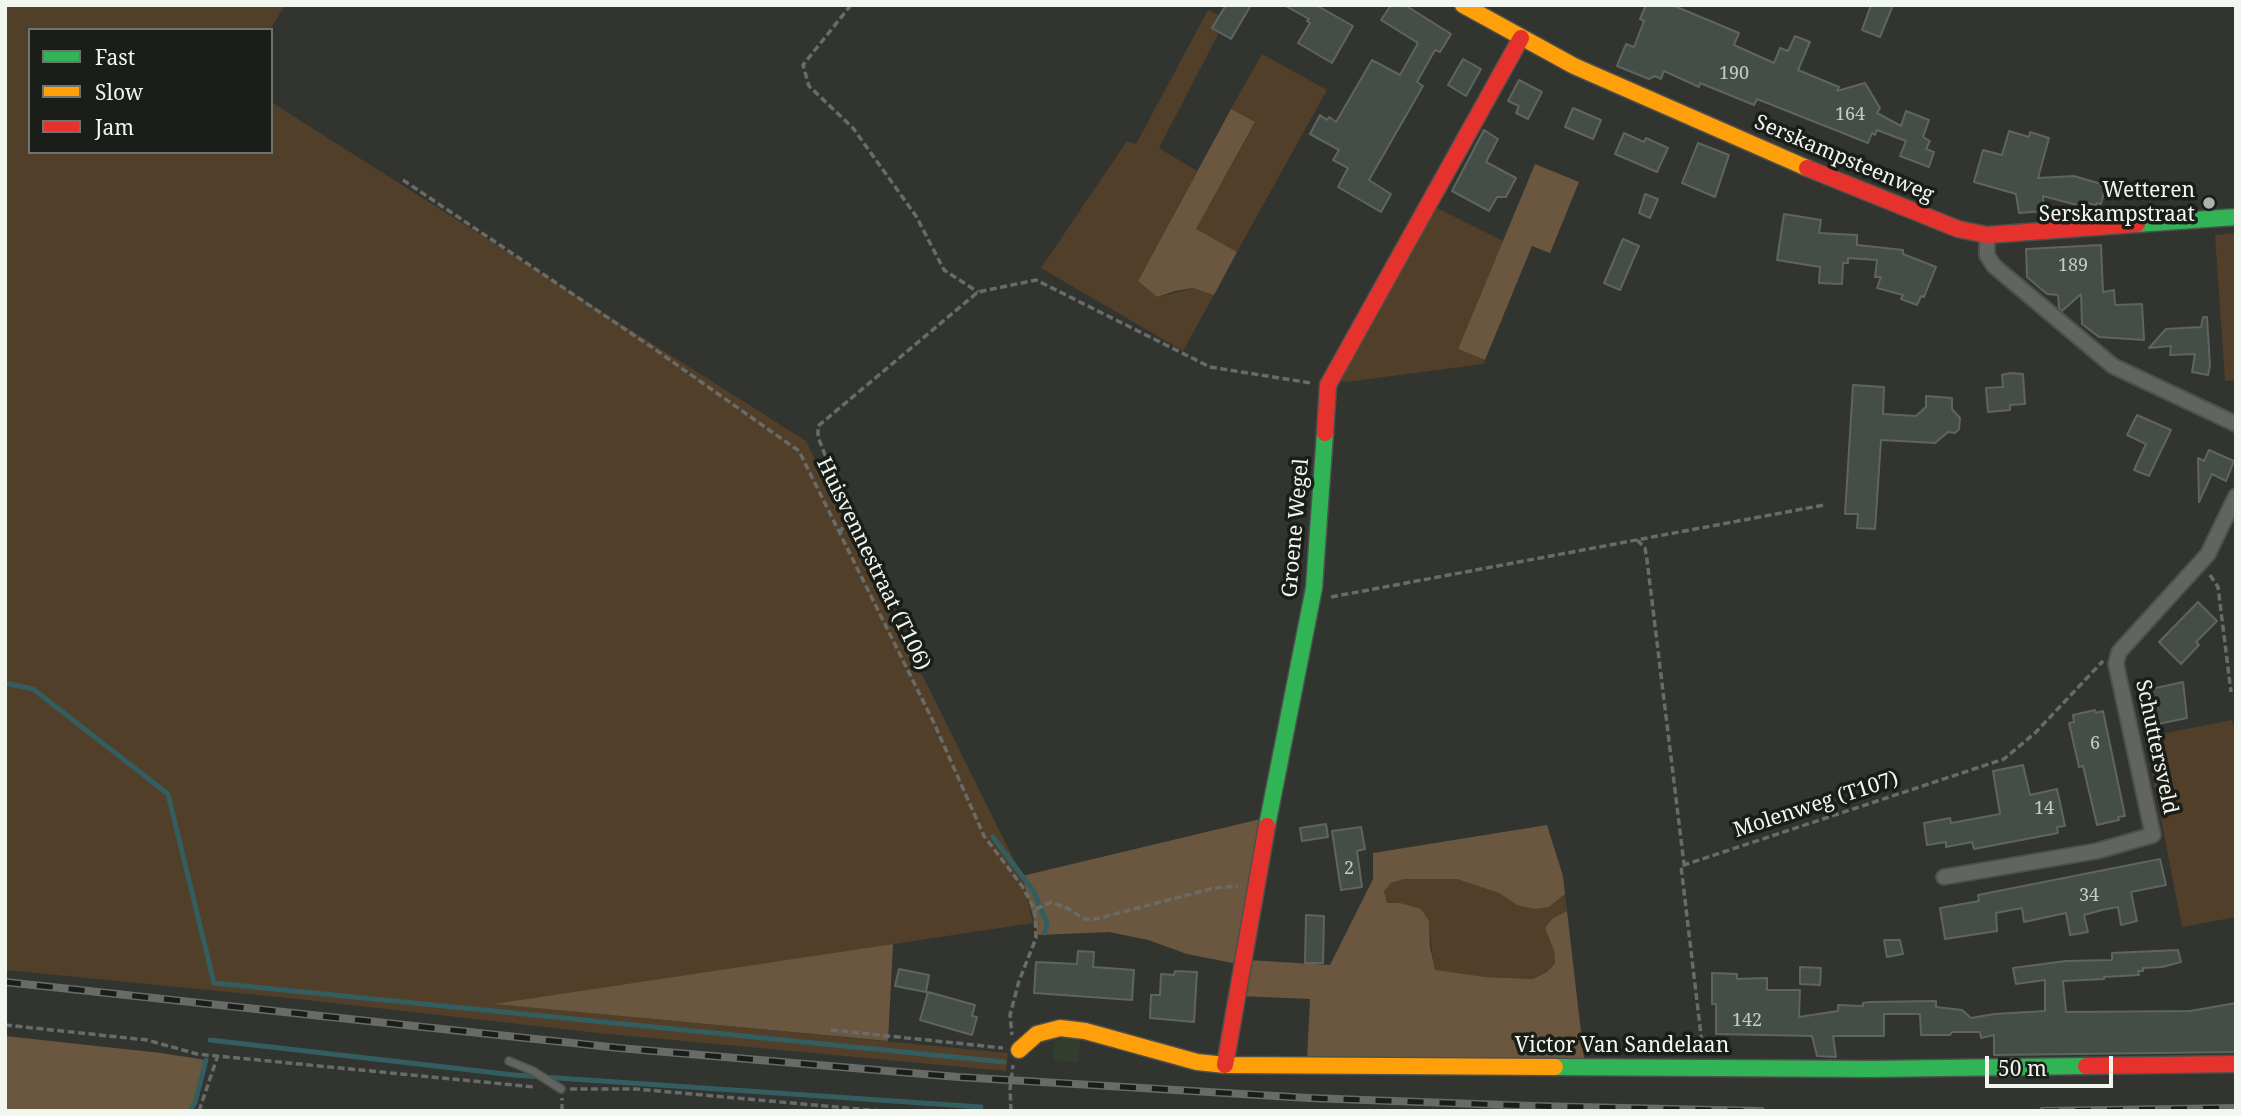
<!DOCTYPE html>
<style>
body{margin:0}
#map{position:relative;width:2241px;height:1116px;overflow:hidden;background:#31342f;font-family:"Noto Serif",serif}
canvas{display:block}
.frame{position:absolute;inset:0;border:7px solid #f1f6ef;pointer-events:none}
.legend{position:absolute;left:28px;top:28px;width:245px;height:126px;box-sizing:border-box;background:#1a1d18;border:2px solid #70746e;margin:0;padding:9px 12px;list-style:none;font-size:21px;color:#f1f6ef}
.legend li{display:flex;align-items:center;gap:14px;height:35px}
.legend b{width:35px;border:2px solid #70746e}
.scale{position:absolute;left:1985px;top:1056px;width:128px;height:32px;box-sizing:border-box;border:4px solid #f1f6ef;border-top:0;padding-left:9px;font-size:21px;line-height:24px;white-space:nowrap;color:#f1f6ef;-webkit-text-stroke:5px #1a1d18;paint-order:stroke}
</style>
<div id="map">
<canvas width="2241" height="1116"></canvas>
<div class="frame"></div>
<ul class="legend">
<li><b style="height:9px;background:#30b455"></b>Fast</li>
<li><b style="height:9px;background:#ff9f0a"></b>Slow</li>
<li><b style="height:9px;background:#e5322d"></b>Jam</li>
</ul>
<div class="scale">50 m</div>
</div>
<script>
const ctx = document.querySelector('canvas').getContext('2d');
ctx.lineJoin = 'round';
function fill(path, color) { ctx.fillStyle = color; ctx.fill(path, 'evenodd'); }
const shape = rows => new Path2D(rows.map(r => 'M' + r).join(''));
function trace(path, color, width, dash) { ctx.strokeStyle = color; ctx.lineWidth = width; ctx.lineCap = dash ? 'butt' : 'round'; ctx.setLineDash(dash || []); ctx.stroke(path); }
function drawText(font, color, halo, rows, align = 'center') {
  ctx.font = font + ' "Noto Serif",serif'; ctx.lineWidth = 7; ctx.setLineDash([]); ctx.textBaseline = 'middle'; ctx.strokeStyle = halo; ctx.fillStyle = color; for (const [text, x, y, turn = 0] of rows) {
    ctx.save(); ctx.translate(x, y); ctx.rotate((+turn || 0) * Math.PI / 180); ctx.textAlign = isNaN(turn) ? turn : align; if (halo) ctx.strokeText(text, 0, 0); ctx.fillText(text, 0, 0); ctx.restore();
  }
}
fill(shape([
 [1063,1037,1081,1038,1078,1062,1053,1060,1055,1043]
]), '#343e30');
fill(shape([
 [5,5,285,5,270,30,30,30,30,152,271,152,271,102,806,441,1022,876,1033,923,498,1004,1008,1053,1006,1071,598,1033,289,998,5,970],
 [1208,10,1226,19,1159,148,1197,171,1138,281,1157,297,1194,288,1214,295,1183,351,1041,268,1127,141,1136,144],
 [1262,54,1327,90,1237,252,1195,230,1255,123,1231,109],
 [1431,205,1503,241,1458,349,1485,360,1484,364,1346,382,1336,379],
 [2236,233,2236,380,2225,381,2215,235],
 [2232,720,2236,739,2236,917,2182,927,2145,737],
 [1404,879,1457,879,1499,893,1517,905,1549,907,1565,894,1567,911,1553,918,1545,928,1554,951,1555,963,1547,972,1533,979,1485,977,1434,971,1429,921,1400,903,1387,903,1384,891,1391,883]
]), '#523f2a');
fill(shape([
 [1231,109,1255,122,1196,229,1237,252,1214,295,1193,288,1175,291,1157,297,1138,281],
 [1535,164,1579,182,1550,253,1532,246,1485,360,1458,349],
 [1265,818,1238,964,1187,954,1148,940,1109,932,1038,935,1022,876],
 [1547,825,1563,876,1565,894,1549,907,1535,909,1517,905,1499,893,1457,879,1404,879,1391,883,1384,891,1387,903,1400,903,1421,909,1429,921,1430,947,1435,970,1485,977,1533,979,1547,972,1555,963,1554,951,1545,928,1553,918,1567,911,1584,1058,1307,1060,1310,999,1239,996,1248,960,1330,965,1373,879,1373,853],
 [893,944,888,1041,494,1004],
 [5,1036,161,1053,206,1060,195,1103,190,1111,5,1111]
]), '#6b573f');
trace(shape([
 [5,683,33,689,168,794,214,983,1004,1062],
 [993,837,1034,892,1047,923,1045,933],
 [210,1040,514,1075,981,1107],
 [190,1111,195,1103,206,1060]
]), '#345d5f', 5);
const building = shape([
 [1226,5,1251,5,1231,39,1212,28,1226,5],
 [1284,5,1316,5,1353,26,1332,63,1298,43,1310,23,1307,21,1309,19,1284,5],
 [1391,5,1405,5,1451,34,1440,52,1435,50,1417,82,1423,86,1369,180,1391,194,1381,212,1338,187,1348,168,1333,160,1339,150,1310,134,1320,115,1327,120,1329,117,1336,122,1372,60,1400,75,1418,43,1381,20,1391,5],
 [1646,5,1672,5,1739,33,1734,45,1774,63,1780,48,1788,51,1795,36,1810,42,1798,70,1839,87,1837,91,1865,83,1880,108,1877,113,1901,126,1906,111,1929,120,1923,137,1930,141,1926,149,1934,152,1929,167,1900,156,1906,141,1877,130,1875,135,1872,133,1868,143,1757,99,1754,105,1700,83,1699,87,1664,71,1661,79,1655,76,1649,79,1617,66,1626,44,1634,47,1644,21,1640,19,1646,5],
 [1871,5,1893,5,1880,37,1862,30,1871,5],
 [1463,59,1481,69,1466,96,1448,85,1463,59],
 [1519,80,1542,92,1528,119,1516,113,1519,106,1508,101,1519,80],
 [1573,108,1601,120,1593,139,1565,127,1573,108],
 [1484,130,1498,139,1486,162,1516,178,1506,197,1497,197,1489,211,1452,191,1484,130],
 [2009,131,2029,137,2030,132,2049,138,2038,178,2074,176,2101,184,2101,186,2105,188,2101,204,2097,203,2096,205,2082,202,2081,206,2043,196,2044,211,2019,213,2016,194,1974,182,1983,150,2002,155,2009,131],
 [1624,133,1644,142,1646,138,1668,148,1657,172,1615,154,1624,133],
 [1698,143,1729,155,1715,197,1682,183,1698,143],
 [1645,194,1658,199,1650,218,1639,213,1645,194],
 [1784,214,1821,220,1819,233,1857,235,1857,245,1903,250,1903,254,1936,267,1924,297,1921,296,1917,305,1901,299,1903,295,1877,288,1881,277,1875,277,1877,260,1848,258,1848,263,1843,263,1842,284,1819,283,1820,267,1777,260,1784,214],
 [1623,239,1639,246,1620,290,1604,283,1623,239],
 [2101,245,2103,292,2114,290,2115,305,2142,304,2144,340,2099,337,2082,324,2081,294,2062,311,2059,308,2058,295,2047,294,2027,277,2026,249,2101,245],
 [2203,317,2207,317,2210,366,2208,375,2192,372,2195,354,2170,355,2171,346,2149,348,2166,329,2201,327,2203,317],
 [2010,373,2023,374,2025,404,2010,405,2010,410,1988,412,1986,388,2003,387,2002,375,2010,373],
 [1853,385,1884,387,1883,414,1916,416,1926,407,1926,396,1952,398,1952,409,1960,418,1959,429,1955,433,1948,432,1935,443,1881,440,1875,529,1857,528,1858,514,1845,514,1853,385],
 [2137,415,2171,430,2149,476,2134,470,2146,444,2127,435,2137,415],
 [2209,450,2234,461,2226,481,2212,474,2199,502,2198,458,2204,461,2209,450],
 [2198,602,2217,621,2196,642,2199,645,2181,664,2159,642,2198,602],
 [2183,682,2187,718,2153,725,2146,693,2151,692,2151,689,2183,682],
 [2095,710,2096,713,2103,711,2125,816,2118,817,2119,820,2097,825,2083,766,2079,767,2069,723,2074,722,2073,715,2095,710],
 [2023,765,2030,795,2057,789,2065,826,2057,827,2058,833,1974,849,1972,842,1946,847,1946,842,1927,845,1924,823,1950,818,1951,823,2000,814,1993,771,2023,765],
 [1326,824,1328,837,1302,841,1300,828,1326,824],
 [1361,827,1365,849,1357,851,1362,887,1341,890,1332,831,1361,827],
 [2160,859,2166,885,2131,892,2137,921,2121,925,2118,907,2102,910,2084,915,2088,932,2070,935,2066,913,2024,922,2022,908,1996,913,1997,931,1945,939,1940,908,1979,901,1978,895,2160,859],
 [1306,915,1324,916,1323,963,1305,963,1306,915],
 [1884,940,1900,940,1903,954,1887,957,1884,940],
 [2178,950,2181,962,2162,967,2143,968,2143,971,2138,971,2139,975,2104,977,2104,979,2063,981,2066,1012,2190,1011,2236,1003,2236,1052,1994,1055,1994,1035,1981,1038,1980,1032,1952,1032,1950,1035,1921,1035,1920,1014,1884,1014,1884,1036,1833,1036,1836,1057,1817,1056,1812,1036,1716,1034,1716,1004,1712,1004,1712,973,1737,974,1737,979,1767,978,1767,990,1800,990,1799,1017,1838,1011,1838,1005,1863,1006,1863,1003,1869,1002,1936,1001,1936,1007,1962,1010,1971,1018,1994,1014,2045,1011,2045,980,2016,984,2013,968,2066,961,2112,960,2112,953,2178,950],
 [1078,951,1094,952,1093,967,1134,970,1132,1000,1034,993,1036,962,1077,964,1078,951],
 [1800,967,1821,968,1820,985,1800,984,1800,967],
 [899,969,929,975,926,992,895,986,899,969],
 [1175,971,1197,972,1194,1022,1150,1018,1151,995,1160,995,1161,974,1174,975,1175,971],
 [928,992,975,1005,972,1016,977,1017,972,1035,920,1020,928,992]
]);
fill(building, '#444d48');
trace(building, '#606460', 2);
const lane = shape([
 [509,1061,533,1071,561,1089]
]);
const street = shape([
 [1987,235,1987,255,1994,266,2113,366,2236,424],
 [1944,877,2097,851,2153,835,2116,664,2119,652,2208,554,2236,496]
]);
const fast = shape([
 [2137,224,2236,217],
 [1267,826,1314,588,1325,433],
 [1555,1067,1872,1069,2086,1066]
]);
const slow = shape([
 [1463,5,1574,66,1807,168],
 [1019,1050,1037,1034,1060,1028,1085,1031,1197,1062,1225,1065,1555,1067]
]);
const jam = shape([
 [1807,168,1958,229,1987,235,2137,224],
 [1325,433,1328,385,1521,38],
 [1225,1065,1267,826],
 [2086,1066,2236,1064]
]);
trace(lane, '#4d504b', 10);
trace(street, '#4d504b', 18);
trace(fast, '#4d504b', 19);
trace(slow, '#4d504b', 19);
trace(jam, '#4d504b', 19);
trace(shape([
 [851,5,803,65,809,86,853,128,916,216,944,270,978,292],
 [403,180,653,348,799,451,934,723,984,836,1022,886,1035,910,1036,938,1019,981,1010,1015,1012,1035],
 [840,534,848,513,818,437,818,426,978,292,1036,280,1210,367,1311,383],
 [1637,540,1645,548,1647,560,1684,864],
 [2210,575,2218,587,2231,692],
 [1331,597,1824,505],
 [1036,909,1051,902,1069,909,1084,919,1096,919,1214,888,1238,886],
 [5,1025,147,1040,197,1054,534,1087],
 [831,1030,1003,1048],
 [1703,1052,1681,866,2004,759,2035,733,2103,661],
 [570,1089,636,1089,881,1111],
 [199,1111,218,1055],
 [562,1111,562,1098],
 [1011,1111,1010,1089,1013,1065]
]), '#686b67', 3.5, [7, 3.5]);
trace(lane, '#61645f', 7);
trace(street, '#61645f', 14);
trace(fast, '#30b455', 16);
trace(slow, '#ff9f0a', 16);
trace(jam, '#e5322d', 16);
const rail = shape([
 [5,982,619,1048,958,1077,1309,1098,1533,1106,1761,1111],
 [2043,1111,2236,1108]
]);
trace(rail, '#696b68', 8);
trace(rail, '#1a1d18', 5, [16]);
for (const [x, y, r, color] of [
 [2209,203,7,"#aeb2ac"]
]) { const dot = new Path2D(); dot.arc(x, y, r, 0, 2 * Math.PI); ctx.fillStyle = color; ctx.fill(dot); trace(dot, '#1a1d18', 2.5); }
drawText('18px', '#c6ccc5', null, [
 ["190",1734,74],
 ["164",1850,115],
 ["189",2073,266],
 ["6",2095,744],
 ["14",2044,809],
 ["2",1349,869],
 ["34",2089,896],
 ["142",1747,1021]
]);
drawText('21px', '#f1f6ef', '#1a1d18', [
 ["Serskampsteenweg",1844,159,23],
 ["Groene Wegel",1296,528,-85],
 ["Huisvennestraat (T106)",873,564,64],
 ["Schuttersveld",2156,747,78],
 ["Molenweg (T107)",1816,805,-18],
 ["Victor Van Sandelaan",1622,1046]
]);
drawText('21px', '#f1f6ef', '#1a1d18', [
 ["Wetteren",2195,191],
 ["Serskampstraat",2195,215]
], 'right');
</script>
